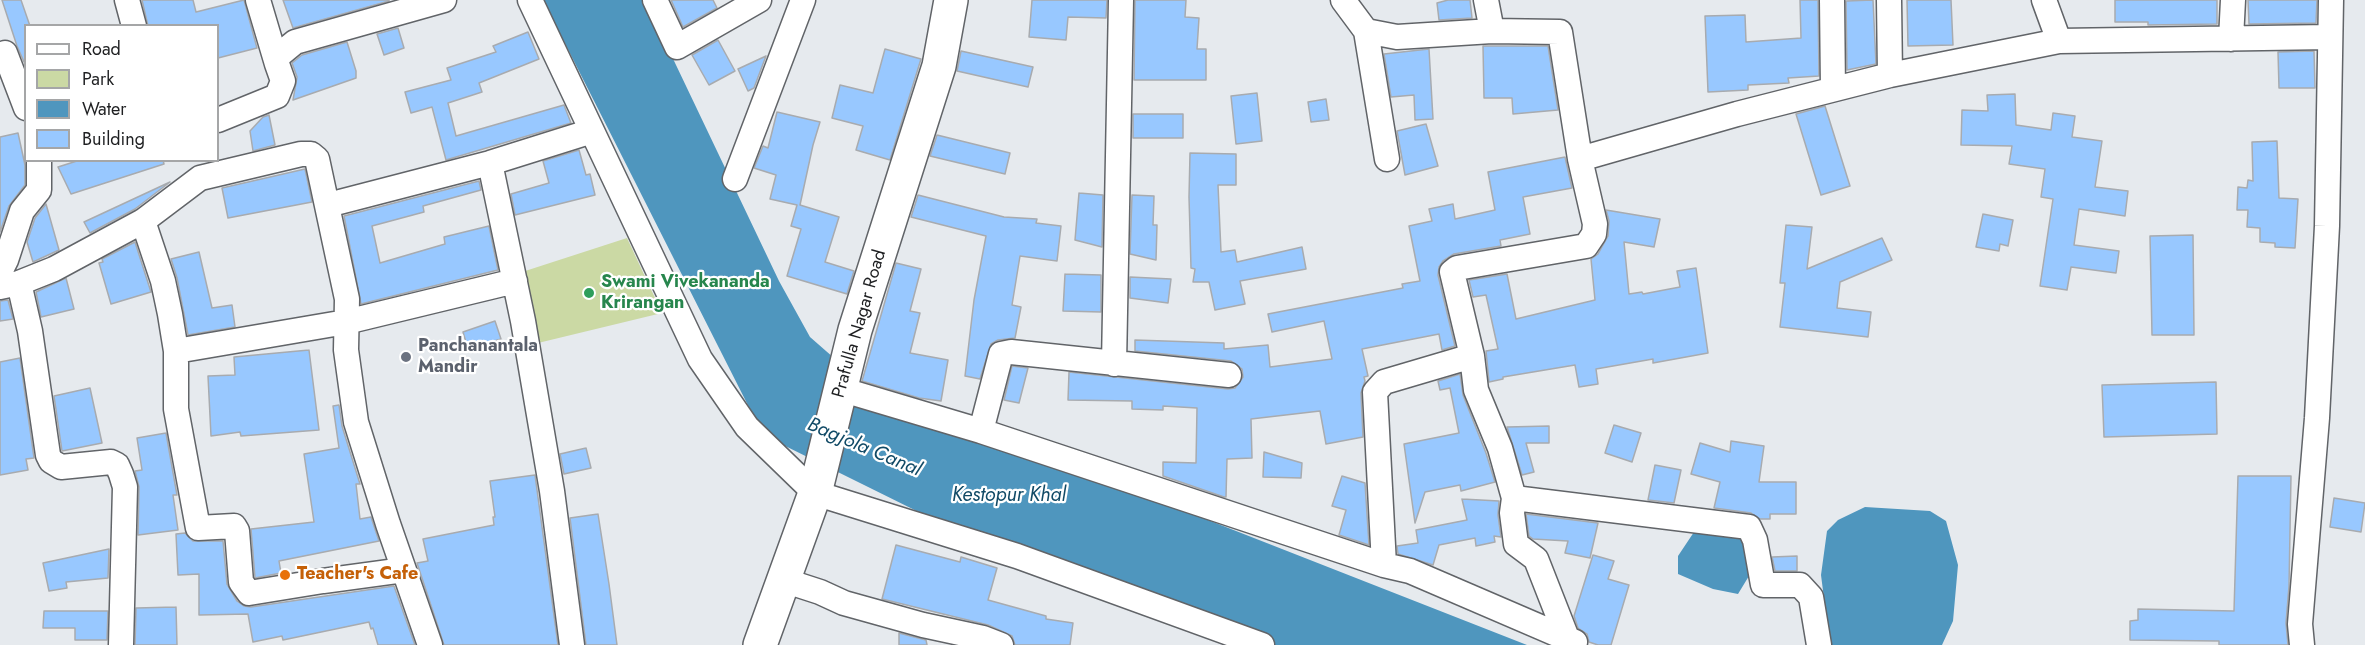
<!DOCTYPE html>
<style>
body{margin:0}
#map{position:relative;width:2365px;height:645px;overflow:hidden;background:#e6eaee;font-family:Jost,sans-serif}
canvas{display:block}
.legend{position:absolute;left:24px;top:24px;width:195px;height:138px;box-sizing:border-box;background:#fff;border:2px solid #a5a6a7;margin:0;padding:8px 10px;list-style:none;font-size:18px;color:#1f2022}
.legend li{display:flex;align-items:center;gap:12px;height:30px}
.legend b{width:30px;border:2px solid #a5a6a7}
</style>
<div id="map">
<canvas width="2365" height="645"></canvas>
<ul class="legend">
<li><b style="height:8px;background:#fff"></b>Road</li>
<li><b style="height:16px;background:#cbd9a4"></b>Park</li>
<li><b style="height:16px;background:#4f96be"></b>Water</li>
<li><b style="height:16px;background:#98c8ff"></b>Building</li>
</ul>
</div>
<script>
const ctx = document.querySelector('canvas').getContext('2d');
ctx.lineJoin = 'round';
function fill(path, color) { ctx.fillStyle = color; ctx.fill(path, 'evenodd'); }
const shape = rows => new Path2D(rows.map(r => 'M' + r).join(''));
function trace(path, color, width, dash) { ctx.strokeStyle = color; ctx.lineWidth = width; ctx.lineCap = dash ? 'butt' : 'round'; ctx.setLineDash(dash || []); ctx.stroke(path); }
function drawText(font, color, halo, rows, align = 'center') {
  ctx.font = font + ' Jost,sans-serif'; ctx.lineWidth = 4.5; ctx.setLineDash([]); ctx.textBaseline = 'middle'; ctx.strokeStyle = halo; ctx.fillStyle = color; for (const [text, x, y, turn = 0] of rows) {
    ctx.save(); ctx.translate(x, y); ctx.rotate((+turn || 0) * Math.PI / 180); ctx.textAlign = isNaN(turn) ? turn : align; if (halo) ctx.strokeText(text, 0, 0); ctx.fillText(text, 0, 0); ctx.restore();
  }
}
fill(shape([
 [627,238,662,313,538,343,519,273]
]), '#cbd9a4');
fill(shape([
 [543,0,645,0,779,281,810,337,866,386,1527,645,1252,645,953,529,763,435],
 [1865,507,1930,511,1946,521,1958,565,1953,621,1942,645,1830,645,1821,575,1827,531,1838,520],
 [1720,529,1747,541,1752,571,1738,594,1713,589,1678,574,1678,556,1694,532]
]), '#4f96be');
const building = shape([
 [2,0,21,0,30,26,26,26,26,61,24,62,17,46,2,0],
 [142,0,193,0,196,12,244,0,257,48,218,58,218,26,148,26,142,0],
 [283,0,389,0,389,1,293,28,283,0],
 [671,0,713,0,717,8,683,27,671,0],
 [1032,0,1107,0,1106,18,1068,17,1066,40,1029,37,1032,0],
 [1135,0,1186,0,1185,17,1199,18,1197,49,1206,49,1206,80,1134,80,1135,0],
 [1448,0,1470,0,1472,18,1439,20,1437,3,1448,0],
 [1800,0,1818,0,1819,76,1788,78,1789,83,1748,85,1748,90,1708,92,1705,16,1745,15,1746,42,1801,38,1800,0],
 [1873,0,1876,64,1847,70,1846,1,1873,0],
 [1907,0,1951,0,1953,45,1908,46,1907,0],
 [2115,0,2217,0,2217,24,2148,25,2148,22,2115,22,2115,0],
 [2248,0,2317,0,2316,23,2249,24,2248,0],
 [398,28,404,48,384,55,377,34,398,28],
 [528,32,539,59,479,83,482,92,448,103,456,136,564,105,571,123,446,160,432,107,411,113,405,92,451,80,447,68,496,52,493,46,528,32],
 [718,40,735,71,709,85,692,55,718,40],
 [347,42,356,71,356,78,293,100,297,77,292,63,302,55,347,42],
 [1483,46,1548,46,1558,110,1513,114,1512,98,1484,98,1483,46],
 [885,49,921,59,890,160,856,150,863,126,832,118,840,85,873,93,885,49],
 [1429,49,1433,119,1415,120,1414,95,1391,97,1384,54,1429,49],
 [961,51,1033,67,1028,87,957,71,961,51],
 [2314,51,2315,88,2279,88,2278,52,2314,51],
 [766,56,754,88,748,91,738,69,766,56],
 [1257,93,1262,141,1236,144,1231,96,1257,93],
 [2015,94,2016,125,2051,130,2053,113,2075,116,2072,137,2102,141,2095,187,2128,191,2125,216,2079,209,2074,245,2119,251,2116,273,2071,267,2067,290,2040,286,2053,199,2041,197,2045,169,2009,164,2012,146,1961,145,1962,110,1988,111,1987,95,2015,94],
 [1326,99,1329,120,1311,122,1308,102,1326,99],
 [1825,106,1850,186,1821,195,1796,114,1825,106],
 [777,112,820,122,813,145,800,205,839,217,825,262,854,271,847,294,787,276,801,229,791,226,797,205,770,199,776,175,754,168,763,146,768,148,777,112],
 [1133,114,1183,114,1183,138,1133,138,1133,114],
 [269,115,275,145,253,151,250,131,263,117,269,115],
 [1426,124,1438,166,1405,175,1397,131,1426,124],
 [18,133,25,165,25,185,9,206,0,232,0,137,18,133],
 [937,135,1010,153,1005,174,930,156,937,135],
 [2277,141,2279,198,2298,199,2295,248,2275,247,2275,243,2260,242,2260,228,2247,227,2248,210,2237,210,2238,187,2247,188,2248,180,2253,181,2252,142,2277,141],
 [579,150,586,175,590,174,595,195,515,215,511,194,549,183,543,161,579,150],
 [1190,153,1236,154,1236,185,1218,185,1221,252,1235,250,1237,262,1302,247,1306,269,1240,281,1245,304,1215,310,1209,282,1193,282,1195,269,1191,268,1189,197,1190,153],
 [1565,157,1572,188,1523,197,1530,234,1500,240,1501,246,1454,254,1443,261,1439,267,1438,275,1455,346,1442,350,1439,334,1362,349,1368,376,1364,377,1365,381,1361,393,1363,437,1326,444,1320,411,1251,419,1252,458,1227,459,1226,497,1224,497,1163,476,1163,462,1196,463,1197,408,1163,406,1163,410,1132,409,1132,401,1068,400,1069,372,1228,389,1235,388,1243,377,1242,369,1231,361,1135,351,1135,340,1224,343,1224,349,1268,345,1270,367,1332,359,1324,321,1272,332,1268,314,1403,288,1402,284,1420,281,1409,226,1432,221,1429,209,1453,204,1455,219,1495,210,1488,172,1565,157],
 [80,160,163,160,164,164,71,194,58,167,80,160],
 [305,169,312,202,228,218,222,188,305,169],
 [479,181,481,190,423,206,424,212,372,226,380,263,445,244,444,237,489,226,498,270,361,304,344,216,479,181],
 [170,182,135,209,90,233,84,222,170,182],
 [1079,193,1103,195,1102,247,1075,240,1079,193],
 [918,195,1004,217,1037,219,1036,223,1061,226,1057,261,1020,256,1012,305,1021,307,1015,338,998,340,991,344,980,379,965,376,974,300,986,236,911,217,918,195],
 [1132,195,1154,196,1153,225,1157,225,1156,260,1130,254,1132,195],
 [46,204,59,250,33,262,27,242,35,218,46,204],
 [1606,210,1660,219,1654,247,1624,242,1629,294,1642,292,1643,294,1680,287,1677,271,1696,268,1708,353,1653,363,1653,359,1596,369,1598,384,1579,387,1575,365,1503,377,1503,379,1489,382,1486,351,1498,349,1486,295,1473,297,1469,280,1507,274,1516,319,1595,300,1591,259,1598,254,1608,236,1609,221,1606,210],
 [1983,214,2013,220,2008,246,2000,244,1999,251,1976,247,1983,214],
 [1786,225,1812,227,1807,269,1882,238,1892,260,1840,282,1837,308,1871,312,1868,337,1780,327,1785,283,1780,283,1786,225],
 [2193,235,2194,335,2152,335,2150,236,2193,235],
 [135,242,151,292,111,304,99,263,103,262,102,259,135,242],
 [199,252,212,308,232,305,235,327,188,335,177,278,171,259,199,252],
 [896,263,921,269,910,311,920,313,910,353,948,360,941,401,919,398,862,381,896,263],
 [1065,274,1101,275,1101,312,1063,311,1065,274],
 [1130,277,1171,279,1168,303,1130,298,1130,277],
 [66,278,74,309,41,317,36,292,66,278],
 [8,300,13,319,0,321,0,301,8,300],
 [495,321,501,339,468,349,463,332,495,321],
 [309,350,319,430,241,436,240,432,211,436,208,376,235,375,234,357,309,350],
 [20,358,34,458,26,459,28,470,0,475,0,362,20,358],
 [1012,366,1028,368,1019,403,1004,400,1012,366],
 [1460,374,1463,395,1486,453,1495,482,1461,491,1460,485,1425,492,1415,523,1404,444,1459,433,1450,388,1440,390,1438,381,1460,374],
 [2216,382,2217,434,2104,437,2102,385,2216,382],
 [90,388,102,443,62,451,54,396,90,388],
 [339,405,342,426,360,484,356,484,360,519,371,517,379,541,279,561,281,573,255,578,251,529,314,522,304,454,339,448,333,406,339,405],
 [1614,425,1641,433,1632,462,1605,453,1614,425],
 [1549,426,1549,443,1526,443,1534,472,1522,475,1507,427,1549,426],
 [166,433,177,495,173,495,178,530,138,535,139,487,135,471,142,470,137,438,166,433],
 [1731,441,1764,446,1759,482,1796,482,1796,514,1770,514,1770,519,1760,519,1751,513,1714,508,1720,482,1691,474,1700,443,1730,452,1731,441],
 [586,448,591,468,564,474,560,454,586,448],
 [1264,452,1302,463,1301,478,1263,477,1264,452],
 [1655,465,1681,470,1674,503,1648,500,1655,465],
 [535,475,558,645,444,645,417,563,428,561,423,539,494,525,493,517,495,517,490,481,535,475],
 [1342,476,1365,483,1369,545,1339,535,1346,510,1332,506,1342,476],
 [2238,476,2291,476,2289,586,2286,623,2288,645,2219,645,2219,641,2130,640,2130,621,2138,620,2138,609,2234,611,2238,476],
 [2334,498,2365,503,2361,532,2330,527,2334,498],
 [1462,499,1499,501,1498,515,1501,537,1494,536,1495,542,1476,546,1475,538,1439,545,1433,565,1398,554,1397,546,1418,543,1416,530,1467,520,1462,499],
 [598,514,609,584,617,645,586,645,570,518,598,514],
 [1526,514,1598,523,1590,558,1565,553,1568,541,1533,539,1529,536,1526,514],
 [185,533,193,541,223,541,227,584,237,601,244,606,251,607,394,586,415,645,378,645,373,628,371,629,369,622,283,640,282,636,253,642,248,614,199,615,199,574,178,575,176,534,185,533],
 [896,545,960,562,961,557,997,568,988,600,1046,616,1046,619,1073,623,1070,645,1015,645,1012,636,988,625,882,599,896,545],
 [109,549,108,578,66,582,67,588,49,591,43,563,109,549],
 [1593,555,1614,561,1608,579,1629,585,1611,645,1598,645,1589,642,1587,634,1578,628,1574,616,1593,555],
 [1797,556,1797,571,1775,571,1772,557,1797,556],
 [176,607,177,645,135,645,136,608,176,607],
 [44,611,108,611,107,640,75,640,75,628,43,628,44,611],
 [899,633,926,640,927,645,899,645,899,633]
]);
fill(building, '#98c8ff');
trace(building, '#a8abaf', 1.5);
const street = shape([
 [127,0,134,26],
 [258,0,277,64],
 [530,0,700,359,747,427,815,493,1017,556,1262,645],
 [655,0,677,47,759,0],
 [1343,0,1366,31,1397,37,1492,31],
 [1486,0,1492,31,1560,32,1580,159,1595,224,1594,234,1586,246,1457,268,1452,272,1472,356,1476,390,1500,448,1514,498,1512,513,1516,544,1536,559,1567,638],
 [1832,0,1833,89],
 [1889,0,1890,75],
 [2044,0,2059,41,2330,37],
 [1366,31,1387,159],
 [2231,39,2233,0],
 [5,53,26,108],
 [218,120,277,96,283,81,277,64,278,56,295,42,444,0],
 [1580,159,1737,114,1890,75,2059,41],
 [490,163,523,321,552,491,572,645],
 [735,179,803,0],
 [328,205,490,163,592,131],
 [143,221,163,281,170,314,176,351,176,409,198,528,234,526,237,531,241,582,249,593,323,581,404,570],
 [0,272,6,260,22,211,39,190,39,160],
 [19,283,30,331,48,455,51,461,61,467,111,462,117,465,121,474,125,487,121,645],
 [0,287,19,283,54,269,143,221,200,178,301,154,311,154,317,159,347,299,346,350,356,422,388,524,430,645],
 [176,351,346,322,515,281],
 [1114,364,1121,0],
 [840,389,981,431,1384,565,1410,571,1575,642],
 [981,431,1001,354,1011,352,1229,375],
 [1514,498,1749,527,1755,540,1763,585,1800,585,1811,597,1819,645],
 [1384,565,1375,392,1384,382,1472,356],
 [783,580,820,592,844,603,923,625,983,638,1001,645],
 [2302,645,2300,624,2317,418,2327,226,2331,0]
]);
const secondary = shape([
 [760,645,815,493,855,330,939,66,951,0]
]);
trace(street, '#616468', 27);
trace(secondary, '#616468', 36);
trace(street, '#fff', 24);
trace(secondary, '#fff', 33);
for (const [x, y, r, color] of [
 [589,293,6,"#2e9e5b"],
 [406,357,6,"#6b7280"],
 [285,575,6,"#e8710a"]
]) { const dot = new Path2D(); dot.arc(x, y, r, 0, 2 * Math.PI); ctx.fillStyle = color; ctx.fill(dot); trace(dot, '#fff', 2); }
drawText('bold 18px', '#27864d', '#fff', [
 ["Swami Vivekananda",601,283],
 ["Krirangan",601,304]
], 'left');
drawText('18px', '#1f2022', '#fff', [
 ["Prafulla Nagar Road",860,324,-74]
]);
drawText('bold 18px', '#5b616d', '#fff', [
 ["Panchanantala",418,347],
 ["Mandir",418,368]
], 'left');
drawText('bold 18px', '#c56008', '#fff', [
 ["Teacher's Cafe",297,575]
], 'left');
drawText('italic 20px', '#114a66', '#fff', [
 ["Bagjola Canal",864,448,23],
 ["Kestopur Khal",1009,496]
]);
</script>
